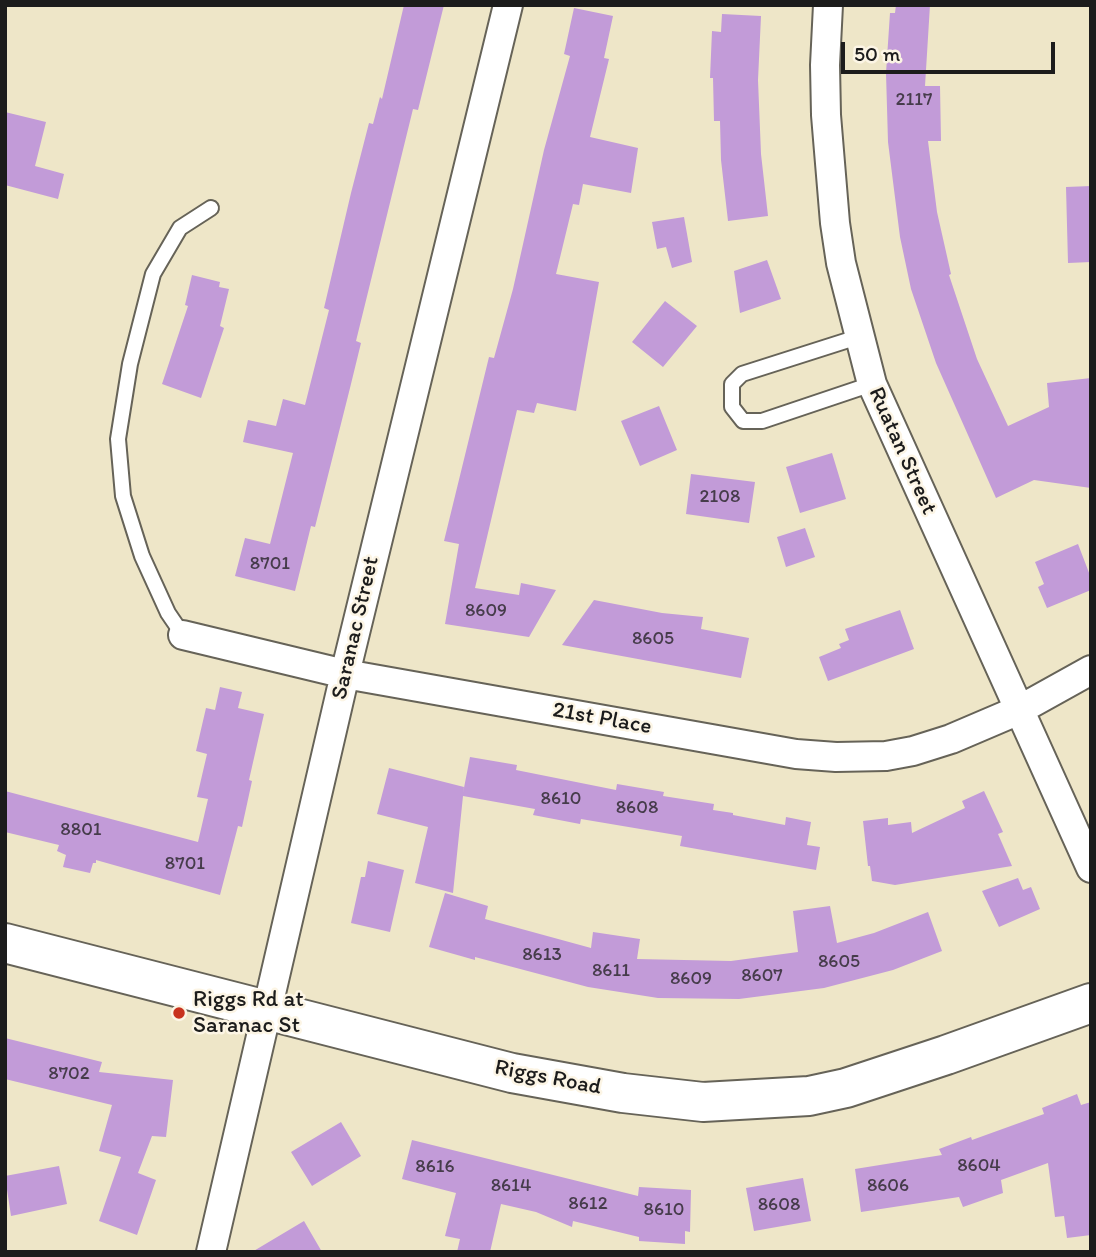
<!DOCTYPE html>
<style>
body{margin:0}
#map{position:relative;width:1096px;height:1257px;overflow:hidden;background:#eee6c8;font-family:Itim,sans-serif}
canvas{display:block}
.frame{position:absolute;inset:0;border:7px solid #1c1c1c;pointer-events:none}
.scale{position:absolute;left:841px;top:42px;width:214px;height:32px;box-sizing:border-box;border:4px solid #1c1c1c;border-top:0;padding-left:9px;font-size:21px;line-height:24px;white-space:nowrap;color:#1c1c1c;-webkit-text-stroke:5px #fcf5e5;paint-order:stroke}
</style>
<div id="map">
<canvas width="1096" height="1257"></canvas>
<div class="frame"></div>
<div class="scale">50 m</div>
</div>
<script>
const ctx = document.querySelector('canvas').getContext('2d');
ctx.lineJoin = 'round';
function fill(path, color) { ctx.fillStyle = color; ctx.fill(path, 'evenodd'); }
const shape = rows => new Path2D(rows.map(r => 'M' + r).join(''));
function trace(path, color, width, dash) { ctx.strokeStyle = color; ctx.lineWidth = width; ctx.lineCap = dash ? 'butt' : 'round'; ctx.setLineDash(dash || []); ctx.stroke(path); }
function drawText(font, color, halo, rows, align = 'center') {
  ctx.font = font + ' Itim,sans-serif'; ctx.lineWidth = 5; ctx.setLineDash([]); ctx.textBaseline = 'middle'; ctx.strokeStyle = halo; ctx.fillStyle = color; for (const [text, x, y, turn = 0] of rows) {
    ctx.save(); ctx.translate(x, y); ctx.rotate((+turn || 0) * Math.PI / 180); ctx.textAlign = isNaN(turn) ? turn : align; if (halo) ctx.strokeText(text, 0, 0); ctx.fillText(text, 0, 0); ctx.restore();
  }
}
fill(shape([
 [404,5,444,5,418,110,413,109,356,341,361,343,350,388,315,527,311,526,295,591,235,576,245,538,270,544,293,453,243,442,248,420,276,426,283,399,305,405,329,310,324,308,351,193,369,123,373,124,380,97,382,99],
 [896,5,930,5,925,86,940,86,941,141,928,141,937,212,951,274,949,275,977,359,1008,426,1049,407,1047,383,1091,378,1091,488,1034,480,996,498,936,363,911,289,900,237,888,142,886,73,890,13,895,13],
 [574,8,613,16,604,58,609,59,590,137,638,148,631,193,583,184,579,205,573,204,556,274,599,282,576,411,537,403,534,413,517,410,475,588,519,595,521,583,556,590,529,637,445,624,459,544,444,541,489,357,494,358,513,289,544,150,570,56,564,54],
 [722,14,761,16,758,80,761,154,768,216,728,221,721,160,720,121,714,121,713,78,710,78,712,31,721,32],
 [5,112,46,122,35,166,64,174,58,199,5,185],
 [1091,186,1091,262,1068,263,1066,187],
 [684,217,692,262,672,268,666,247,657,249,652,222],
 [767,260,781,299,740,313,734,271],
 [192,275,220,282,219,287,229,289,220,326,224,328,201,398,162,384,188,306,185,305],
 [665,301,697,326,663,367,632,342],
 [659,406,677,450,640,466,621,421],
 [832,453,846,499,800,513,786,467],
 [691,474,755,482,749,523,686,514],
 [805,528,815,557,786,567,777,537],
 [1078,544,1091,578,1091,590,1047,608,1038,587,1044,584,1035,562],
 [594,600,662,613,703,617,701,629,749,638,741,678,562,645],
 [900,610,914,649,828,681,819,657,841,648,839,644,849,640,845,629],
 [220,687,242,692,238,708,264,714,249,780,252,781,242,827,238,826,220,895,96,860,96,863,93,863,90,873,63,867,66,855,57,851,59,845,5,832,5,791,198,842,208,799,197,797,207,754,196,751,206,708,215,710],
 [470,757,517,765,516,770,616,790,617,784,664,792,663,796,714,804,713,810,733,813,733,815,785,825,786,817,811,822,807,845,820,847,816,870,680,846,682,836,581,819,580,824,533,815,535,809,463,796,453,893,415,883,428,827,377,814,389,768,464,787,463,793],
 [984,791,1003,832,998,834,1012,866,895,885,872,881,870,866,868,866,863,821,888,818,888,825,911,822,912,833,965,808,962,801],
 [368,861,404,870,390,932,351,923,361,877,365,877],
 [1018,878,1023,890,1031,887,1040,909,999,927,982,891],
 [445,893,488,906,485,919,591,948,593,932,640,939,637,959,731,961,798,952,793,911,830,906,837,943,874,933,928,912,942,951,893,970,824,988,739,999,658,998,588,987,475,957,475,960,429,947],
 [5,1038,102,1062,99,1072,173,1080,166,1137,152,1136,138,1173,156,1180,137,1235,99,1221,121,1157,99,1151,112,1105,5,1079],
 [1077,1094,1081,1105,1091,1102,1091,1235,1067,1238,1064,1216,1055,1217,1048,1163,1001,1180,1003,1193,963,1207,959,1197,861,1212,855,1169,942,1155,939,1149,971,1137,972,1140,1044,1114,1042,1108],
 [341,1122,361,1156,312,1186,291,1152],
 [412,1140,638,1196,639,1187,691,1190,690,1232,685,1231,685,1244,639,1241,639,1237,573,1221,572,1227,536,1212,501,1204,490,1252,457,1252,460,1239,445,1236,456,1193,402,1179],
 [59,1166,67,1204,11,1216,5,1176],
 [803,1178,811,1221,754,1231,746,1188],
 [304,1221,322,1252,252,1252]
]), '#c29bd8');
const lane = shape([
 [858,337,742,374,732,384,732,407,743,421,762,421,872,384],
 [183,635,168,613,142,556,123,496,118,439,130,364,153,274,180,228,211,208]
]);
const street = shape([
 [828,5,825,65,826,115,835,223,841,263,872,384,1091,868],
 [183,635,345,674,796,754,836,757,886,756,913,751,951,739,1019,710,1091,670],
 [211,1252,345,674,508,5]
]);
const secondary = shape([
 [5,943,512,1073,623,1093,703,1102,809,1096,846,1088,946,1055,1091,1003]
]);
trace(lane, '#666358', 18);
trace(street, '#666358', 32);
trace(secondary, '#666358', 42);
trace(lane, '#fff', 14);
trace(street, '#fff', 28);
trace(secondary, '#fff', 38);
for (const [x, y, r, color] of [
 [179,1013,7,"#c8321e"]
]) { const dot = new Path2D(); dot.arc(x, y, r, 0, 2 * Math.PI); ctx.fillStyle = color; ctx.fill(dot); trace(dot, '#fcf5e5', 2.5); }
drawText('19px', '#463c4b', null, [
 ["2117",914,100],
 ["2108",720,497],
 ["8701",270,564],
 ["8609",486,611],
 ["8605",653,639],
 ["8610",561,799],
 ["8608",637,808],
 ["8801",81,830],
 ["8701",185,864],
 ["8613",542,955],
 ["8605",839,962],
 ["8611",611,971],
 ["8607",762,976],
 ["8609",691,979],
 ["8702",69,1074],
 ["8604",979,1166],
 ["8616",435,1167],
 ["8614",511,1186],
 ["8606",888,1186],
 ["8612",588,1204],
 ["8608",779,1205],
 ["8610",664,1210]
]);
drawText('23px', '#1c1c1c', '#fcf5e5', [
 ["Ruatan Street",902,451,66],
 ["Saranac Street",356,628,-77],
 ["21st Place",602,719,10],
 ["Riggs Road",548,1078,11]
]);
drawText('23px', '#1c1c1c', '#fcf5e5', [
 ["Riggs Rd at",193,1000],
 ["Saranac St",193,1026]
], 'left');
</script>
